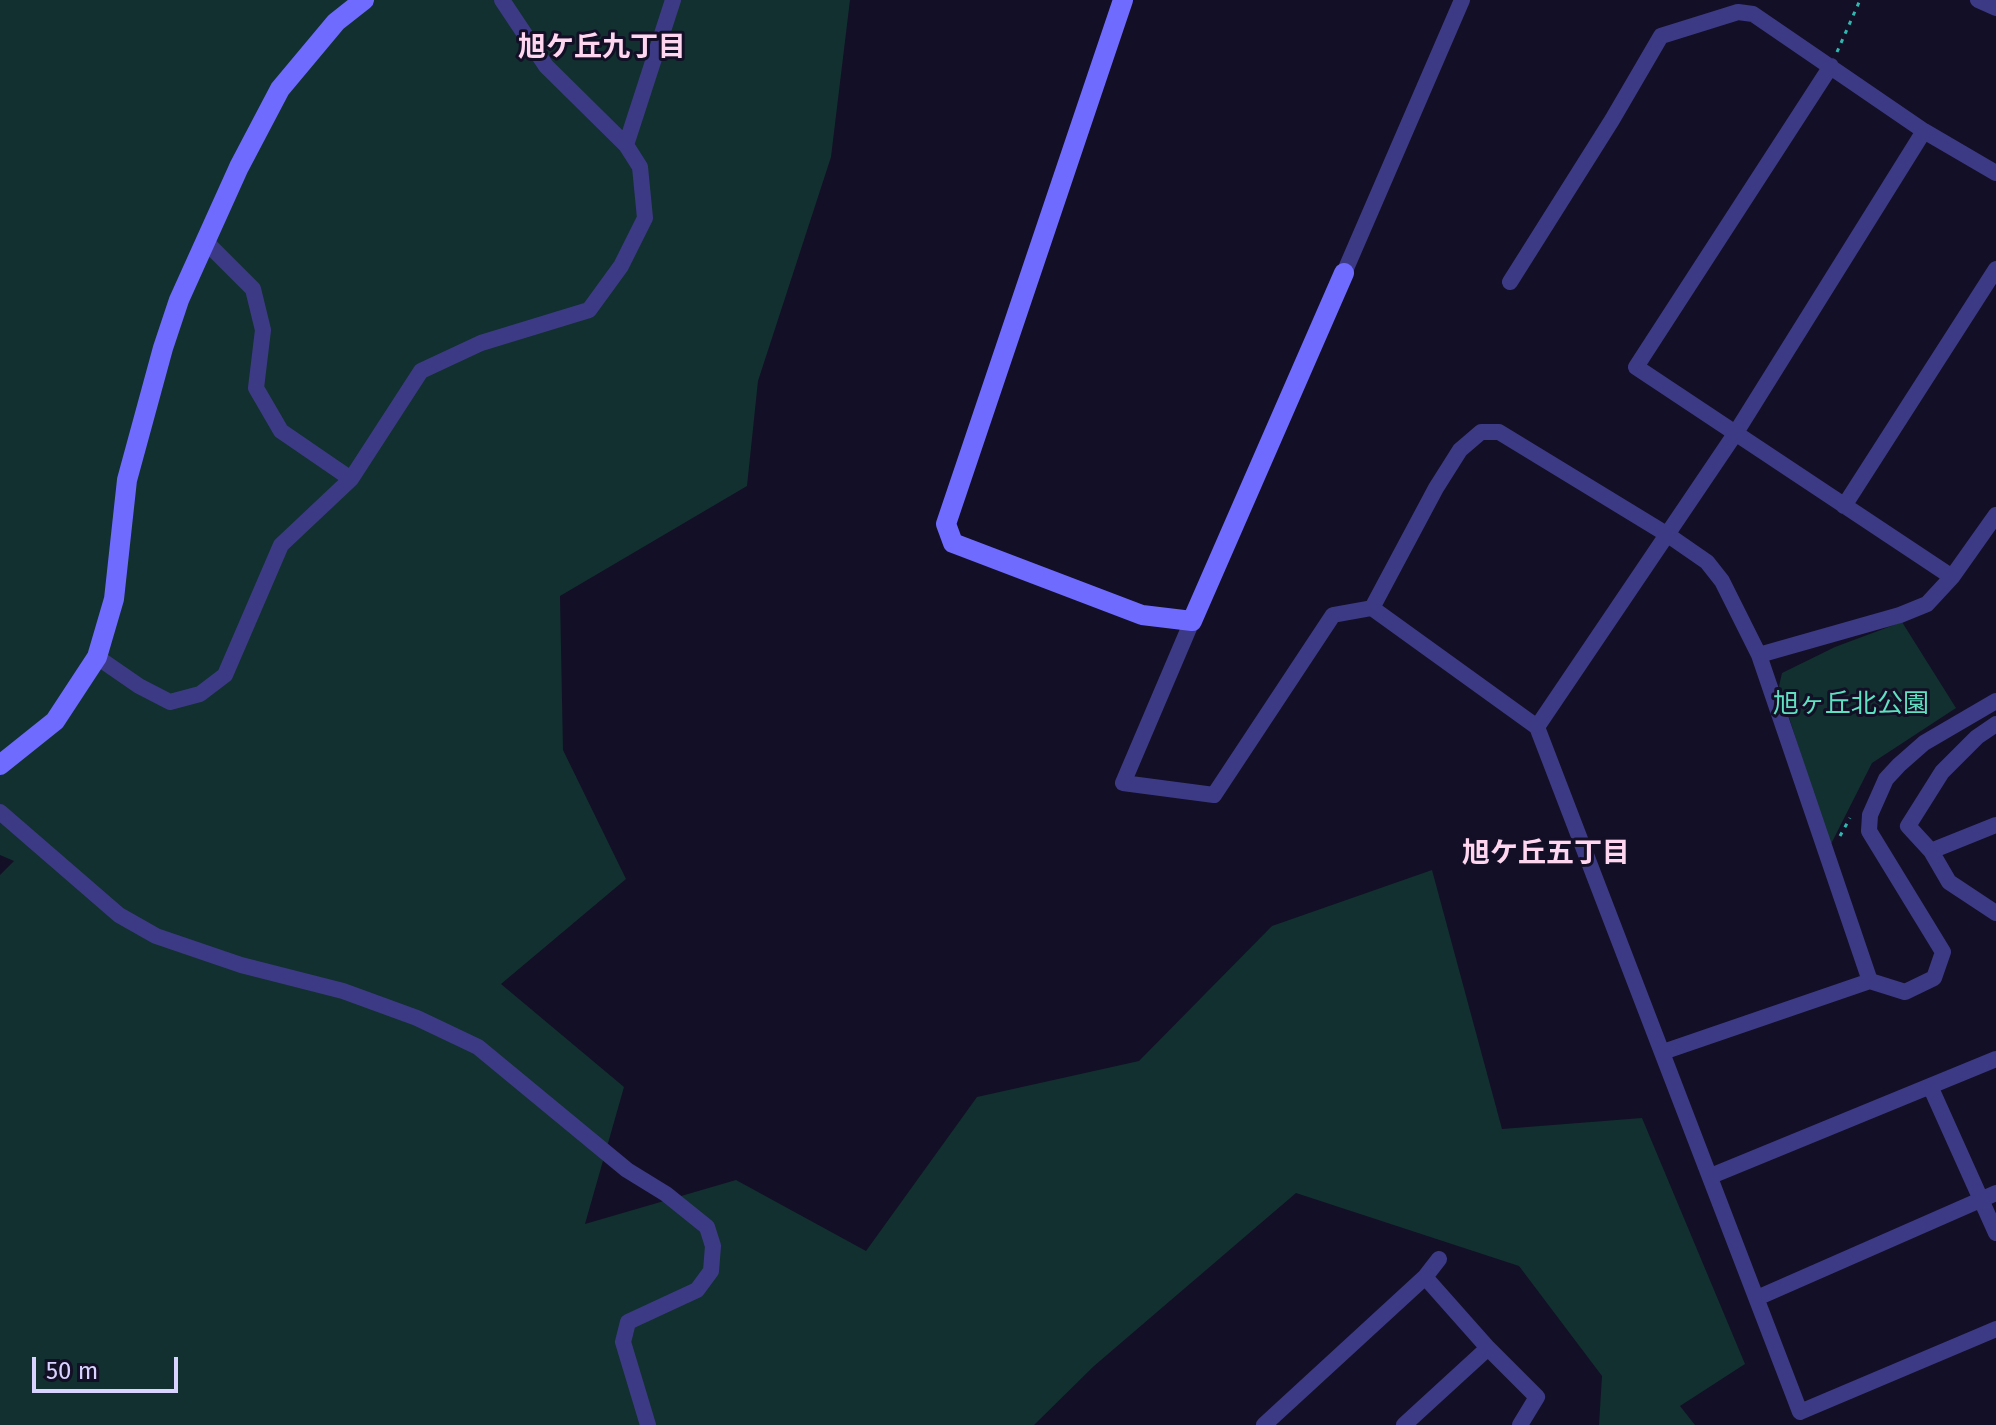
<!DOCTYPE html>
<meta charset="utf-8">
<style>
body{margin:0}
#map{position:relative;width:1996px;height:1425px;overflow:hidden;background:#130f26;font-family:"Fira Sans",sans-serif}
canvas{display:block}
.scale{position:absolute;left:32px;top:1357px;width:146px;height:36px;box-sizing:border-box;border:4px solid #d9d4ff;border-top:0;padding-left:10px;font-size:24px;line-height:28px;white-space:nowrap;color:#d9d4ff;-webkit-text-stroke:6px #130f26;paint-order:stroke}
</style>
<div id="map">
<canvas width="1996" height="1425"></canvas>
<div class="scale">50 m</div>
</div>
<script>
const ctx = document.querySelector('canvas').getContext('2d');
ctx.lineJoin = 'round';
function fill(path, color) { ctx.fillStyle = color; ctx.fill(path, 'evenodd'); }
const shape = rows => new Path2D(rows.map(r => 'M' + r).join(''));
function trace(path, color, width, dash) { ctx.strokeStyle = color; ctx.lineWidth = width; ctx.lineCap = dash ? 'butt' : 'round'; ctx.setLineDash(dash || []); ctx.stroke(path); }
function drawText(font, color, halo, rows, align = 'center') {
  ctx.font = font + ' "Fira Sans","Noto Sans JP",sans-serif'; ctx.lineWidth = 6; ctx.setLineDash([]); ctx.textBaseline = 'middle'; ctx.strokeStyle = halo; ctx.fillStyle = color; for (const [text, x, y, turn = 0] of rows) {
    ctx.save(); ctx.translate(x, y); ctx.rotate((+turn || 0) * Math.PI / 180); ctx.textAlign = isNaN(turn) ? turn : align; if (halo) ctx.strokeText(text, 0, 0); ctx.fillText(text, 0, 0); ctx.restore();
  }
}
fill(shape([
 [0,0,850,0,831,157,758,381,747,486,560,596,563,750,626,879,501,984,624,1087,585,1224,736,1180,866,1251,977,1097,1139,1061,1272,926,1432,870,1502,1129,1642,1118,1745,1364,1680,1406,1695,1425,1599,1425,1602,1376,1519,1266,1296,1193,1094,1366,1034,1425,0,1425,0,875,14,861,0,855],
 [1902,622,1956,708,1872,763,1830,846,1779,686,1782,673,1835,647]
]), '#12302f');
trace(shape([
 [1837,52,1860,0],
 [1840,836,1850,818]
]), '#2fb8b0', 3, [4, 6]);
trace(shape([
 [1978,0,1996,8],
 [1831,66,1636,367,1952,577],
 [1924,131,1735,434,1537,727,1800,1412,1996,1329],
 [626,145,673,0],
 [205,241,253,289,263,330,256,388,281,431,351,479],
 [1344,273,1462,0],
 [1510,282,1612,120,1661,36,1738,12,1753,14,1924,131,1996,173],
 [1844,506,1996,269],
 [1192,621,1123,783,1214,795,1333,615,1372,608],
 [97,657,139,686,170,702,200,694,225,675,281,545,351,479,421,371,481,343,589,310,621,266,645,218,640,167,626,145,546,66,502,0],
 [1996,724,1977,737,1942,772,1908,826,1931,851,1949,882,1996,913],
 [1537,727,1372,608,1436,488,1460,450,1481,432,1499,432,1668,535,1707,562,1722,581,1759,655],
 [0,812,119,915,156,936,241,965,343,991,417,1018,478,1047,627,1170,666,1194,707,1227,713,1246,711,1271,697,1290,628,1322,623,1342,648,1425],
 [1931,851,1996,825],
 [1870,981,1759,655,1900,615,1927,604,1952,577,1996,515],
 [1663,1052,1870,981,1905,992,1934,978,1943,952,1869,831,1870,815,1886,779,1899,765,1924,743,1996,701],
 [1930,1086,1996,1233],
 [1711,1176,1996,1059],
 [1425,1277,1488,1348,1537,1397,1520,1425],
 [1757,1298,1996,1193],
 [1264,1425,1425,1277,1439,1259],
 [1404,1425,1488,1348]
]), '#3d3a85', 16);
trace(shape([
 [1123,0,946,524,953,543,1142,615,1192,621,1344,273],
 [0,765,55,721,97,657,114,599,127,480,163,348,179,300,239,167,280,89,336,22,364,0]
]), '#6f6bff', 20);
drawText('26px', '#5fe0c0', '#130f26', [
 ["旭ヶ丘北公園",1851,705]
]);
drawText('bold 28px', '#ffd6f0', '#130f26', [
 ["旭ケ丘九丁目",602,48],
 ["旭ケ丘五丁目",1546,854]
]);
</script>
